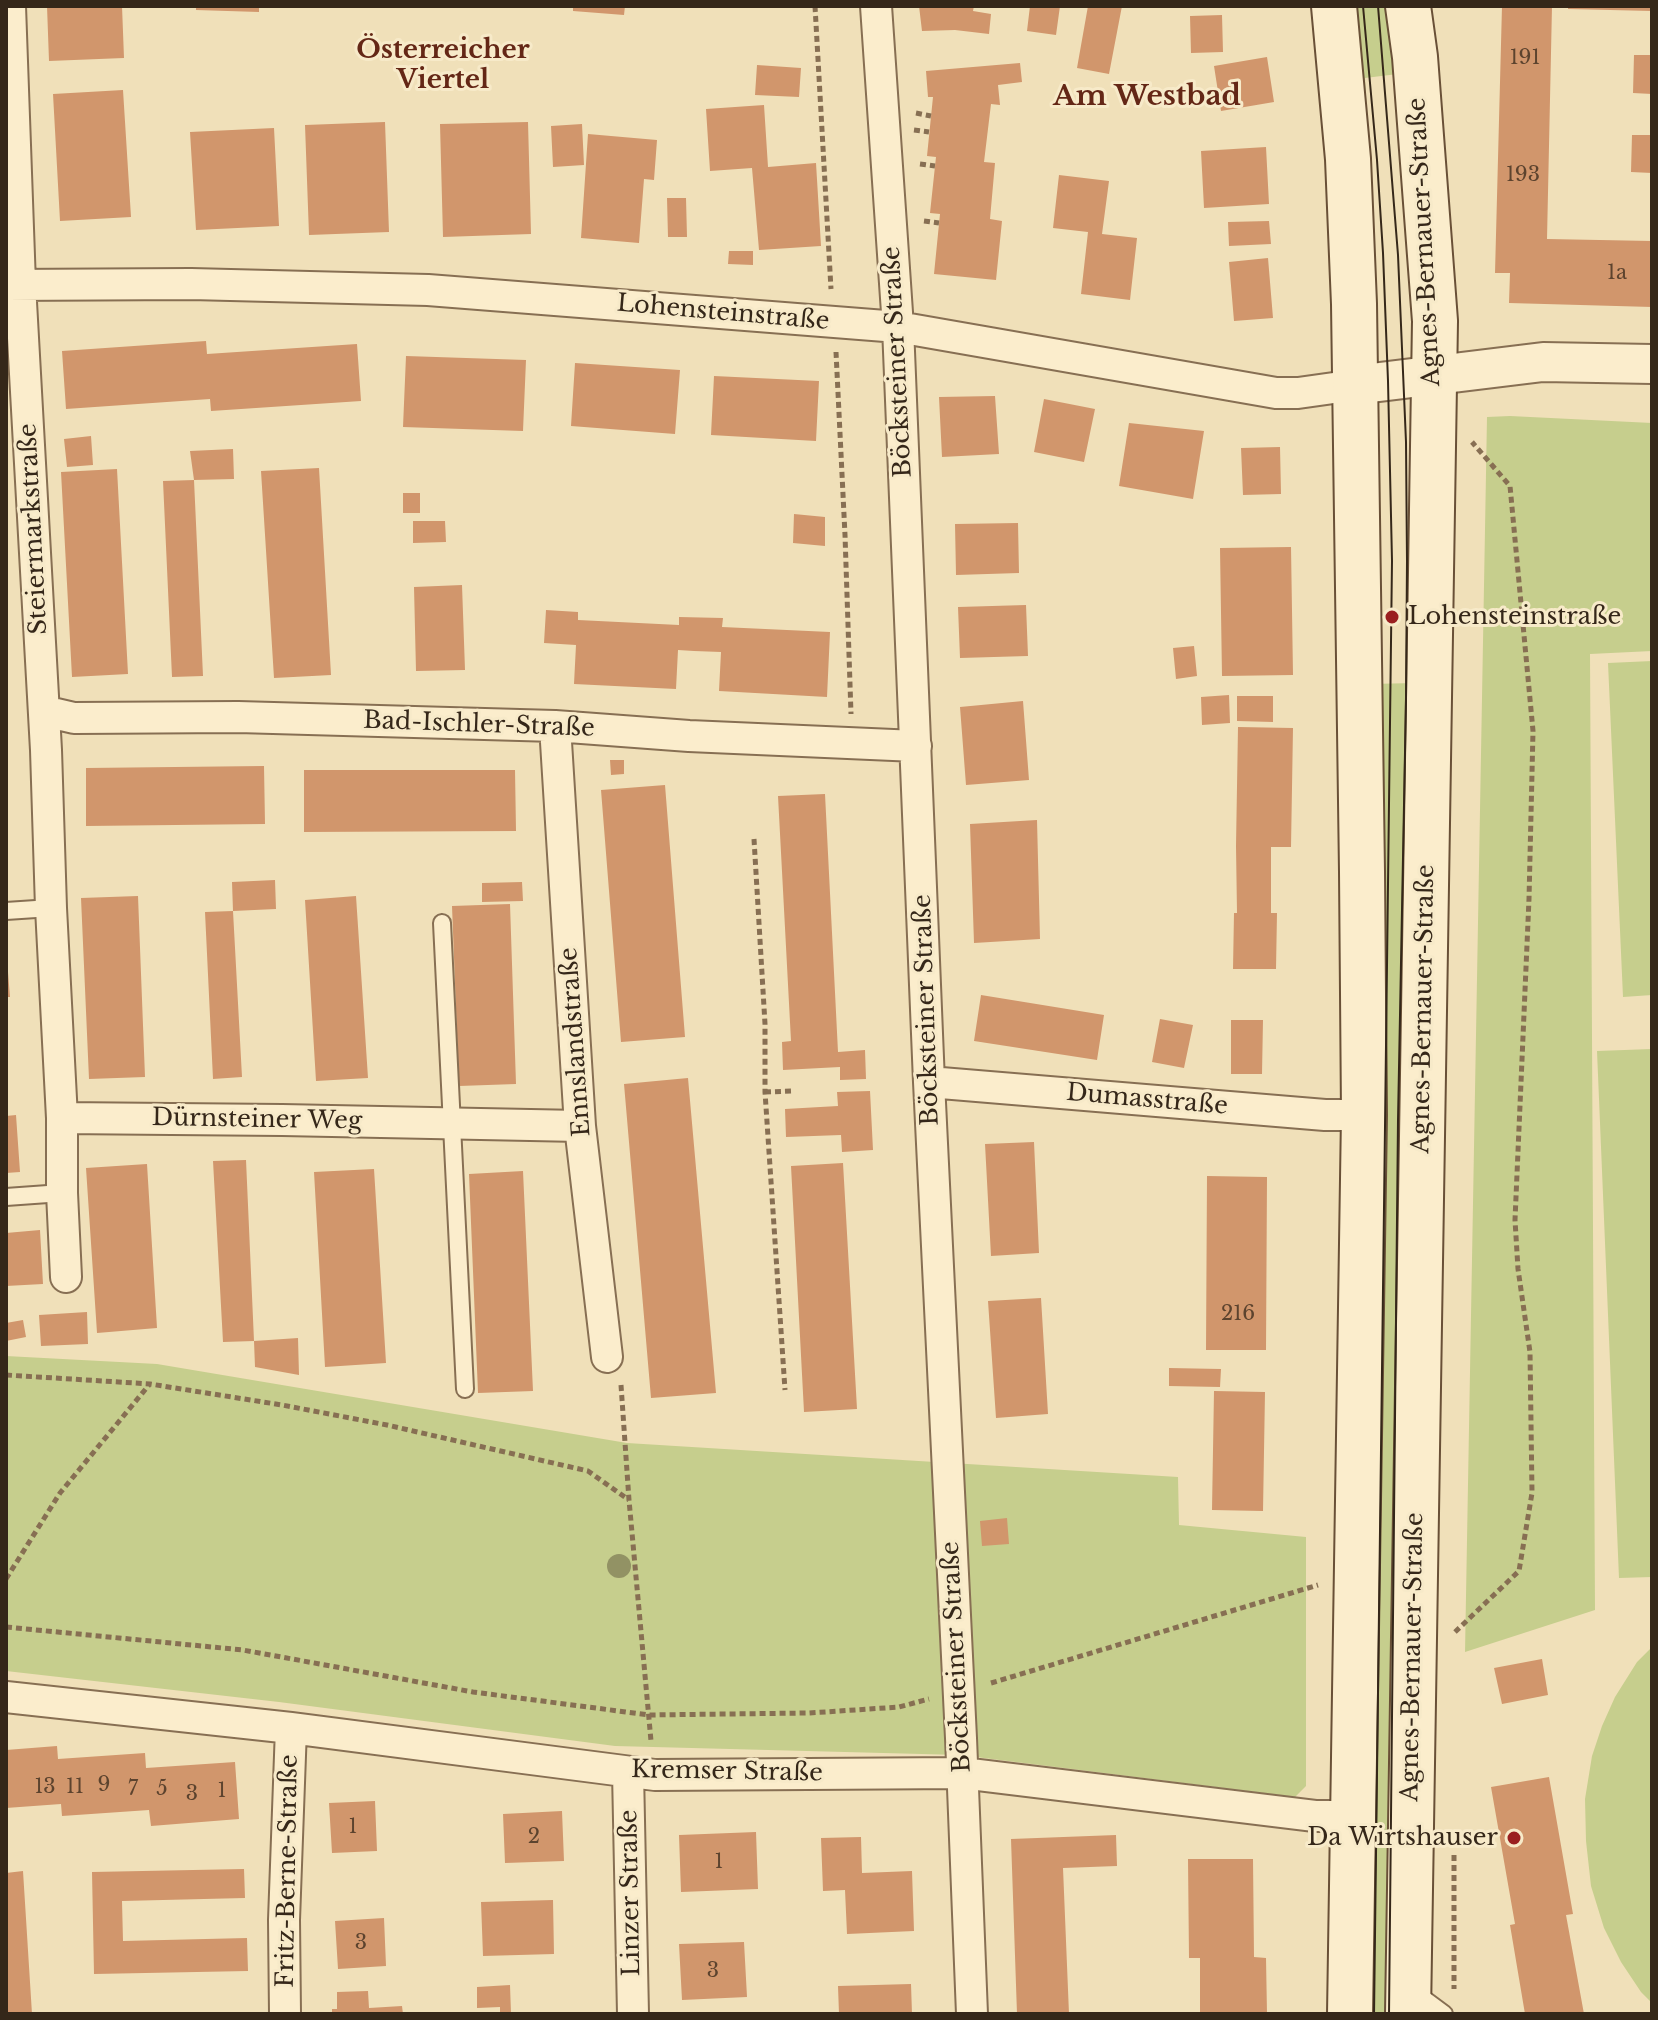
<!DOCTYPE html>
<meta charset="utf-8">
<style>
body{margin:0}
#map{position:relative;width:1658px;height:2020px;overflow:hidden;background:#f0e0b9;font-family:"Libre Baskerville",serif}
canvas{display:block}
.frame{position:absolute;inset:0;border:8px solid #352719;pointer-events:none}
</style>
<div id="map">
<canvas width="1658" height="2020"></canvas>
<div class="frame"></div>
</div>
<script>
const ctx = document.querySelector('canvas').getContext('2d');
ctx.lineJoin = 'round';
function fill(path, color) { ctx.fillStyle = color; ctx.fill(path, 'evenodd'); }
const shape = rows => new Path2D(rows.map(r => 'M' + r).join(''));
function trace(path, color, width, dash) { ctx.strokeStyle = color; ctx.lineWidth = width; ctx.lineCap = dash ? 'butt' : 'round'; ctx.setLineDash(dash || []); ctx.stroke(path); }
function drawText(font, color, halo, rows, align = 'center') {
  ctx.font = font + ' "Libre Baskerville",serif'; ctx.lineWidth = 6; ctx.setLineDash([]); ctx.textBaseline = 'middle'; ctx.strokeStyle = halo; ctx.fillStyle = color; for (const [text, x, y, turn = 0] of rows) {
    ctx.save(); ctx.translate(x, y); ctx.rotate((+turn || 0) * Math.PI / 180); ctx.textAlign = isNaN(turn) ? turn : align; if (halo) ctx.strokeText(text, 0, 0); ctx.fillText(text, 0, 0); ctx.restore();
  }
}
fill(shape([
 [1352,6,1396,6,1406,73,1365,78,1378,310,1369,310],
 [1510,416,1652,423,1652,651,1590,654,1595,1610,1465,1652,1487,417],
 [1652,661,1652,995,1623,997,1608,663],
 [1415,683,1397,2014,1363,2014,1370,684],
 [1652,1049,1652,1577,1619,1578,1597,1051],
 [6,1356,157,1364,627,1443,1178,1477,1179,1525,1306,1537,1306,1786,1295,1797,960,1755,615,1746,279,1702,6,1671],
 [1652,1647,1652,2003,1641,1992,1621,1962,1604,1928,1591,1886,1586,1841,1585,1799,1592,1756,1602,1726,1615,1697,1637,1662]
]), '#c6ce8d');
fill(shape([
 [47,6,122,6,124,58,49,61],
 [196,6,259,6,259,12,196,10],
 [573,6,625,6,624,15,573,11],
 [919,6,974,6,973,11,991,14,989,34,955,30,922,31],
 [1030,6,1060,6,1056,35,1027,31],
 [1088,6,1122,6,1109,74,1077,68],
 [1502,6,1552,6,1547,239,1652,241,1652,307,1509,303,1510,273,1495,273],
 [1568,6,1652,6,1652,11,1568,9],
 [1222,15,1223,52,1191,53,1190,16],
 [1634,55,1652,55,1652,94,1633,93],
 [1267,57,1274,102,1221,111,1214,66],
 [1020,63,1022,82,998,85,1000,105,991,104,984,162,995,163,990,219,1002,221,996,280,934,274,940,214,930,213,936,157,927,156,933,97,928,97,926,71],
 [757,65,801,68,799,97,755,95],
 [123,90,131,217,60,221,53,94],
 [764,105,768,167,816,163,821,246,759,250,752,168,710,171,706,109],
 [385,122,389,232,309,235,305,125],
 [528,122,531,234,443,237,440,124],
 [582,124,584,165,553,167,551,126],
 [274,128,279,226,196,230,190,132],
 [588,134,657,140,654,180,644,179,639,243,581,238],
 [1632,135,1652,135,1652,173,1631,172],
 [1266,147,1269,204,1204,208,1201,151],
 [1059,175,1109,181,1102,234,1137,238,1130,300,1081,294,1088,232,1053,228],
 [667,198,686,198,687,237,668,237],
 [1269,221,1271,244,1229,246,1228,222],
 [729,251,753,251,753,265,728,264],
 [1268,258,1273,318,1234,321,1229,262],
 [206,341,207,354,357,344,361,401,211,411,210,399,66,409,62,351],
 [406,356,526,360,523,431,403,427],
 [575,363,680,370,675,434,571,426],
 [714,376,819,381,816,441,711,435],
 [995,396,999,454,942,457,939,397],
 [1044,399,1095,409,1084,462,1034,452],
 [1129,423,1204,431,1193,499,1119,486],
 [91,436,93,465,67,467,64,439],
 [1280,447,1281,494,1243,495,1241,448],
 [233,449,234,479,194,480,190,451],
 [319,468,331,675,274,678,261,471],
 [117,469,128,674,72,677,61,472],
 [194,480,203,676,172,677,163,481],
 [403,493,420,493,420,513,403,513],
 [794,514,825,517,825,546,793,543],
 [413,521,445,521,446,542,413,543],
 [1018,523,1019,573,956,575,955,524],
 [1291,547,1293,675,1222,676,1220,548],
 [462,585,465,670,416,671,414,587],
 [1026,605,1028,656,960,658,958,607],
 [546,610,578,612,578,620,679,625,679,617,723,618,722,627,830,632,827,697,719,691,721,652,694,651,678,650,676,689,574,684,576,645,544,643],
 [1194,646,1197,676,1176,679,1173,648],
 [1229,695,1230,723,1202,725,1201,697],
 [1237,696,1273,696,1273,722,1237,721],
 [1023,701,1029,780,966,785,960,707],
 [1238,727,1293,728,1291,847,1271,847,1271,913,1277,913,1276,969,1233,969,1234,913,1237,913,1236,846],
 [610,760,624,760,624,774,611,775],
 [264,766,265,824,86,826,86,768],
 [304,770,515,770,516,831,304,832],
 [665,785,685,1037,621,1042,601,790],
 [825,794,838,1052,865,1050,866,1079,840,1080,840,1067,783,1070,782,1042,791,1041,778,796],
 [1037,820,1040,939,974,943,970,824],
 [275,880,276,909,233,911,232,882],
 [522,882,523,901,482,902,482,883],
 [138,896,145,1077,89,1079,81,898],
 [356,896,368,1078,316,1081,305,900],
 [510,904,516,1084,459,1086,452,906],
 [233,911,242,1077,213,1079,205,912],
 [6,972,8,972,10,997,6,997],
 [981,995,1104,1015,1097,1060,974,1041],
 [1160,1019,1193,1025,1184,1068,1152,1062],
 [1231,1020,1263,1020,1262,1074,1231,1074],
 [688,1078,716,1393,651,1398,624,1084],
 [870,1091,873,1150,842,1152,841,1135,786,1137,785,1109,838,1106,837,1092],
 [16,1115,20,1172,6,1173,6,1116],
 [1034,1142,1039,1253,991,1256,985,1144],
 [246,1160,254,1341,223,1342,213,1161],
 [843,1163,857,1409,804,1412,791,1166],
 [147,1164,157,1328,97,1333,86,1168],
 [374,1169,386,1363,325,1367,314,1172],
 [523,1171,533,1391,478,1393,469,1174],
 [1207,1176,1267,1177,1266,1350,1206,1350],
 [40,1230,43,1284,6,1286,6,1233],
 [1041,1298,1048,1414,996,1418,988,1301],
 [87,1312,88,1344,41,1346,39,1315],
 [23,1320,26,1337,6,1341,6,1323],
 [298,1338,299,1375,255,1367,254,1341],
 [1169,1368,1221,1369,1220,1387,1169,1386],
 [1214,1391,1265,1392,1263,1511,1212,1510],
 [1007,1518,1009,1544,982,1546,980,1521],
 [1542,1659,1548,1695,1502,1704,1494,1668],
 [57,1746,58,1759,145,1753,146,1768,235,1762,239,1819,151,1826,149,1810,62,1816,61,1804,6,1808,6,1750],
 [1549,1777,1573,1914,1566,1915,1584,2014,1525,2014,1510,1925,1515,1924,1491,1787],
 [375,1801,377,1851,332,1853,329,1803],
 [562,1811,564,1861,505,1863,503,1814],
 [756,1832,758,1889,681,1892,679,1835],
 [1116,1835,1117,1866,1063,1868,1069,2014,1017,2014,1011,1839],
 [861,1837,862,1873,912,1871,914,1931,847,1934,845,1890,823,1891,821,1838],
 [1188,1859,1253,1859,1254,1957,1266,1958,1267,2014,1200,2014,1200,1958,1189,1958],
 [244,1869,245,1898,122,1901,123,1941,247,1938,248,1971,94,1974,92,1872],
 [23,1871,32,2014,6,2014,6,1873],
 [553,1900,554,1954,483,1956,481,1902],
 [384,1918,386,1966,338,1969,335,1921],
 [744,1942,747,1997,682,2000,679,1944],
 [911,1984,912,2014,839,2014,838,1986],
 [510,1985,511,2014,500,2014,500,2007,477,2008,477,1987],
 [368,1991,369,2008,402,2006,403,2014,332,2014,332,2009,337,2009,337,1992]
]), '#d1966c');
const service = shape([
 [6,911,51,908],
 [442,923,465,1389],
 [6,1197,62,1193],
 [1413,1991,1444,2014]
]);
const minor = shape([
 [10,6,20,284,46,750,51,908,62,1118,62,1193,66,1277],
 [876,6,898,327,929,1082,961,1738,972,2014],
 [6,285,191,284,428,290,898,327,1276,393,1298,393,1355,385],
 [44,711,74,718,238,717,555,726,689,736,916,746],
 [555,726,580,1126,607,1357],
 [929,1082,1325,1115,1364,1115],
 [62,1118,282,1120,580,1126],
 [6,1697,291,1728,655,1775,962,1773,1315,1816,1354,1816],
 [628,1772,633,2014],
 [285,2014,284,1920,291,1728]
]);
const tertiary = shape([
 [1355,385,1543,362,1652,364]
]);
const secondary = shape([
 [1334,6,1348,159,1354,304,1362,872,1364,1115,1350,2014],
 [1408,6,1415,57,1435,321,1408,2014]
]);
trace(service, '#876f53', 20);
trace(minor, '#876f53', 34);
trace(tertiary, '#876f53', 42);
trace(secondary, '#695037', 48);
trace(shape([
 [815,6,831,289],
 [916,113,931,116],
 [914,130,929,132],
 [920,164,935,166],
 [924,221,939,223],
 [836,352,845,535,851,714],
 [754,839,765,1024,765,1092,785,1390],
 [765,1092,792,1091],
 [6,1375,150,1384,282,1405,387,1425,588,1471,629,1500],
 [621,1385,629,1500,651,1741],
 [6,1579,60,1493,149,1385],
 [6,1627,243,1650,473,1692,649,1715,809,1713,899,1707,929,1699],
 [1455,1632,1519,1571,1532,1493,1530,1352,1518,1269,1515,1220,1529,899,1533,731,1510,486,1472,442],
 [991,1683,1318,1585],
 [1454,1855,1454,1989]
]), '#876f53', 5, [6, 4]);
trace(service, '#fbedcc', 16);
trace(minor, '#fbedcc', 30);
trace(tertiary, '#fbedcc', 38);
trace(secondary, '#fbedcc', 44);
trace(shape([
 [1363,6,1377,160,1383,253,1388,381,1392,561,1374,2014],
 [1378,6,1398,255,1406,442,1407,561,1406,700,1398,1120,1389,2014]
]), '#352719', 2);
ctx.fillStyle = '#929264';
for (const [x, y] of [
 [619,1566]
]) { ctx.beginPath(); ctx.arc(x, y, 12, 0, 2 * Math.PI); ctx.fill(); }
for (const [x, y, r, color] of [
 [1392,617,8,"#9a1f20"],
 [1514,1838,8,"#9a1f20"]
]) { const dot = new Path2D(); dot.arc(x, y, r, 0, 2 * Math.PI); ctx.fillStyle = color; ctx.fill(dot); trace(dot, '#f7eac9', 3); }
drawText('20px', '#5c432e', null, [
 ["191",1525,58],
 ["193",1523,175],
 ["1a",1617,273],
 ["216",1238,1314],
 ["9",104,1785],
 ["13",45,1787],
 ["11",75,1787],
 ["7",133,1789],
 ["5",162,1789],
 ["1",222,1791],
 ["3",192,1794],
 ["1",353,1827],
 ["2",534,1837],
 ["1",719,1862],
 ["3",361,1943],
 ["3",713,1971]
]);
drawText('24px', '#352719', '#f7eac9', [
 ["Agnes-Bernauer-Straße",1425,242,-93],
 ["Lohensteinstraße",723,313,5],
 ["Böcksteiner Straße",898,362,-93],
 ["Steiermarkstraße",34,529,-93],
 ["Bad-Ischler-Straße",479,725,2],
 ["Agnes-Bernauer-Straße",1424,1009,-89],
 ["Böcksteiner Straße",927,1010,-92],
 ["Ennslandstraße",576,1042,-94],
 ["Dumasstraße",1147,1100,5],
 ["Dürnsteiner Weg",257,1120,1],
 ["Böcksteiner Straße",957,1657,-93],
 ["Agnes-Bernauer-Straße",1413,1657,-89],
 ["Kremser Straße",727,1772,1],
 ["Fritz-Berne-Straße",288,1871,-89],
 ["Linzer Straße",631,1893,-91]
]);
drawText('24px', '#352719', '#f7eac9', [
 ["Lohensteinstraße",1408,617],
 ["Da Wirtshauser",1498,1838,"right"]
], 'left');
drawText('bold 26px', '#642716', '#f7eac9', [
 ["Österreicher",443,51],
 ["Viertel",443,81]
]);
drawText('bold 28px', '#642716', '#f7eac9', [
 ["Am Westbad",1147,97]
]);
</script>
